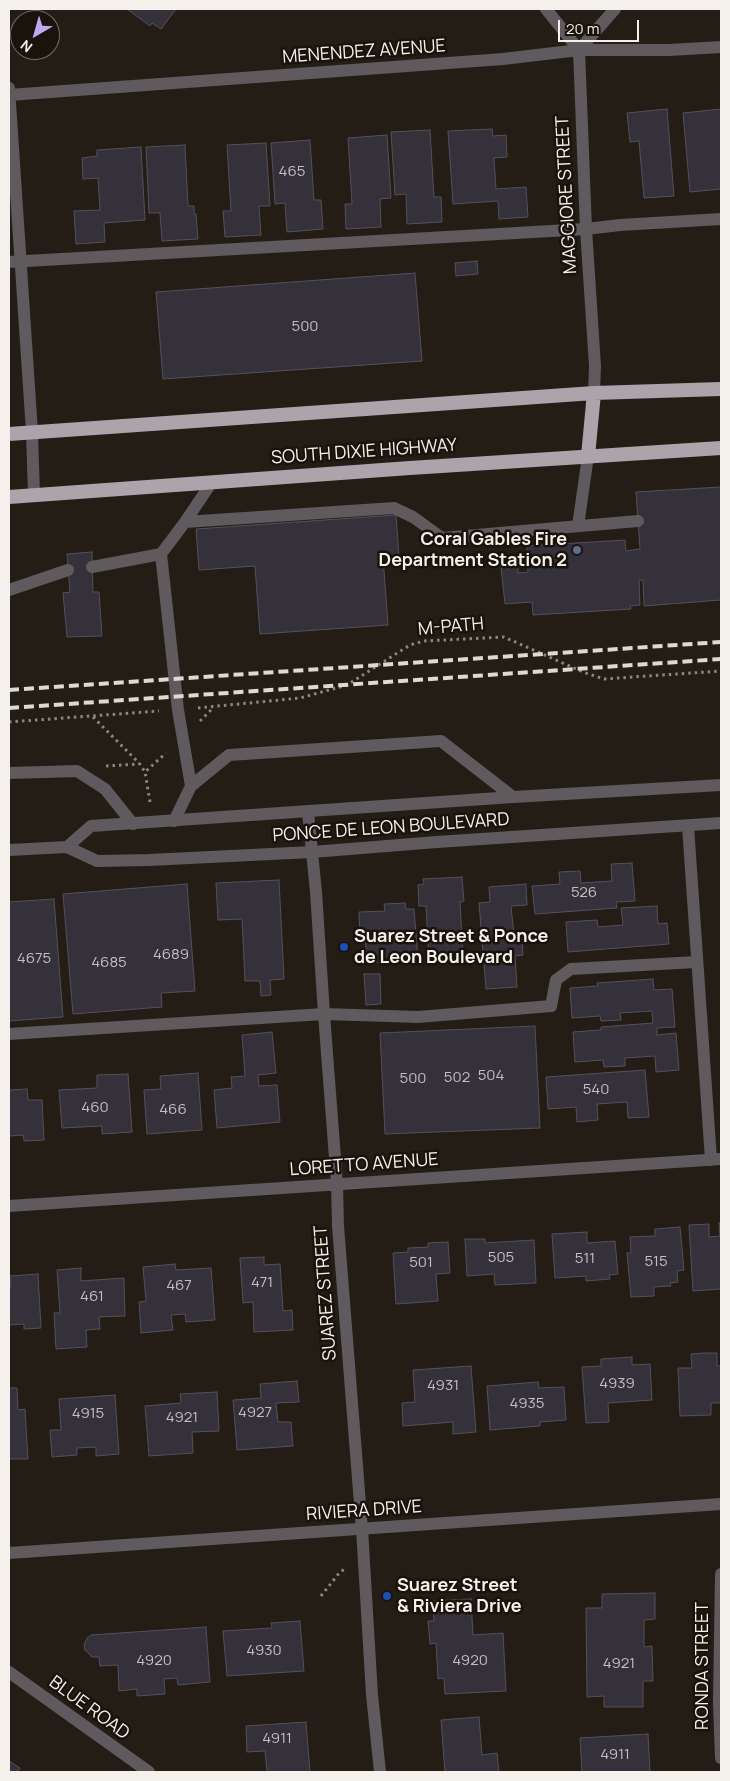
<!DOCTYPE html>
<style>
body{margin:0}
#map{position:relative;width:730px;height:1781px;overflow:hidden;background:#231d15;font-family:Manrope,sans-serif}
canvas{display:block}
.frame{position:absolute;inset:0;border:10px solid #f4f0eb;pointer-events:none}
.north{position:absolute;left:10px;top:10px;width:50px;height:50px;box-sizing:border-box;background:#19130c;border:1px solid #716b65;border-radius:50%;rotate:218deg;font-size:14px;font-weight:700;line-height:20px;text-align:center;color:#f4f0eb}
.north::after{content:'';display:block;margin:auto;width:18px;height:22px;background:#c2a7f2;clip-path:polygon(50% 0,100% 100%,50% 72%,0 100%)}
.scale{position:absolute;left:558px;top:20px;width:81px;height:22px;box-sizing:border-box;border:2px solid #f4f0eb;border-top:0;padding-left:6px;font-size:15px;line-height:18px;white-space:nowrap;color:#f4f0eb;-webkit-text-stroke:4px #19130c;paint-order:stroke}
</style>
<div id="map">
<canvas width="730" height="1781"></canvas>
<div class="frame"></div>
<div class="north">N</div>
<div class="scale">20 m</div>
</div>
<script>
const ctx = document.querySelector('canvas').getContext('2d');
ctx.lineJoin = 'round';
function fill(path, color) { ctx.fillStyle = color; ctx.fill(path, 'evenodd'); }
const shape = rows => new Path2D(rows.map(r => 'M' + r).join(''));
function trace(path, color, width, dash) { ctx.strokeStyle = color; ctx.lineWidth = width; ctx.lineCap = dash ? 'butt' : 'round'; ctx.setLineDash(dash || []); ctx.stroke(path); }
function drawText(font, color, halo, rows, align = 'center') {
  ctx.font = font + ' Manrope,sans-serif'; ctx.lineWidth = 5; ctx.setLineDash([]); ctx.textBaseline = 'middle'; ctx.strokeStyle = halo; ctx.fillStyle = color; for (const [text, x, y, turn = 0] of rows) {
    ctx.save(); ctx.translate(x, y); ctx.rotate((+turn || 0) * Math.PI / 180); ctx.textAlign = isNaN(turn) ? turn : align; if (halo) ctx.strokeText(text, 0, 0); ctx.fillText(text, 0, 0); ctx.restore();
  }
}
const building = shape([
 [127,9,176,9,161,29,152,23,150,26,127,9],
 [667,109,674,196,644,198,639,141,630,142,627,113,667,109],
 [721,109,721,189,690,192,683,113,721,109],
 [492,129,493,136,506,135,507,157,494,158,496,189,526,187,528,217,499,219,498,201,453,204,448,131,492,129],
 [430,130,434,197,441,197,442,222,407,224,406,194,395,195,391,132,430,130],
 [387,135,391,198,380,199,381,227,346,229,345,204,352,204,348,138,387,135],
 [310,140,314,200,321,200,323,229,287,232,285,203,275,204,271,143,310,140],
 [266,143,270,206,259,206,261,235,225,237,223,211,231,211,227,145,266,143],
 [185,145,188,206,194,206,194,214,196,214,198,239,162,241,160,213,149,213,146,147,185,145],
 [141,147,145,220,104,223,105,242,76,244,74,211,100,210,98,178,83,179,82,158,97,156,97,150,141,147],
 [477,261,478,274,456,276,455,263,477,261],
 [415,273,422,361,163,379,156,292,415,273],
 [721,487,721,600,644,606,643,580,639,580,640,605,630,606,631,609,533,615,532,602,505,604,500,558,518,556,518,573,528,572,527,546,625,540,626,551,640,549,636,492,721,487],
 [396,515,399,556,383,557,388,625,260,634,255,566,199,570,196,529,396,515],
 [92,552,93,592,99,592,102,636,67,637,63,593,70,592,67,554,92,552],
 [632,863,635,901,616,902,617,908,535,914,532,886,560,884,559,872,580,871,581,883,612,881,611,864,632,863],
 [462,877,464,901,460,902,463,956,429,959,426,906,419,906,418,885,424,884,423,879,462,877],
 [279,880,284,979,270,980,271,995,261,996,260,981,245,981,242,919,218,920,216,883,279,880],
 [187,884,195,991,161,993,162,1007,73,1014,63,894,187,884],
 [526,884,527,905,511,906,514,935,522,935,523,955,515,956,517,987,486,989,479,903,490,902,489,887,526,884],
 [54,899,63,1017,9,1021,9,902,54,899],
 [405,903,406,909,414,909,418,959,367,963,365,936,360,936,359,912,385,911,384,904,405,903],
 [657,906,658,924,667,923,669,944,568,952,566,922,597,920,598,927,623,925,621,908,657,906],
 [364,974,380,974,381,1004,366,1005,364,974],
 [653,979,654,990,672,989,675,1027,657,1028,657,1035,676,1033,679,1070,656,1072,655,1056,625,1058,625,1066,604,1067,603,1060,575,1062,573,1032,601,1030,601,1027,653,1023,652,1011,620,1013,621,1020,601,1021,600,1016,572,1018,570,988,598,986,597,983,653,979],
 [535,1026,540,1128,385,1134,380,1033,535,1026],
 [272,1032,276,1073,258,1075,259,1086,277,1085,280,1122,217,1128,214,1090,232,1088,231,1077,245,1076,242,1035,272,1032],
 [645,1070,649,1117,628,1118,627,1102,597,1104,598,1120,577,1122,576,1107,548,1109,546,1077,645,1070],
 [198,1073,202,1130,147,1134,144,1090,161,1089,160,1076,198,1073],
 [128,1074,132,1132,102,1134,102,1126,62,1128,59,1090,97,1088,97,1075,128,1074],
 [27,1089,28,1100,42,1100,44,1140,24,1141,23,1135,9,1136,9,1090,27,1089],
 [719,1223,721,1223,721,1289,693,1291,689,1225,709,1224,709,1237,720,1236,719,1223],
 [680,1227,684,1270,677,1271,678,1282,670,1283,671,1286,654,1287,654,1296,631,1297,627,1253,631,1253,630,1237,655,1236,655,1229,680,1227],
 [587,1232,587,1243,615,1241,618,1274,609,1275,610,1279,586,1281,586,1276,555,1278,552,1234,587,1232],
 [465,1239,485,1239,485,1243,534,1240,536,1283,495,1285,494,1274,467,1276,465,1239],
 [448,1242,450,1273,436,1274,438,1301,396,1304,393,1253,408,1252,408,1248,428,1247,428,1243,448,1242],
 [264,1257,264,1265,280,1264,283,1311,292,1310,293,1330,254,1332,253,1302,243,1303,240,1258,264,1257],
 [175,1264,176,1270,211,1268,215,1320,186,1322,185,1314,171,1315,173,1330,141,1333,139,1302,146,1301,143,1267,175,1264],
 [81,1268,81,1281,124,1278,125,1316,99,1317,100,1329,86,1330,87,1347,56,1349,54,1313,60,1313,57,1270,81,1268],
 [38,1274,41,1328,24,1329,24,1324,9,1325,9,1287,11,1287,10,1276,38,1274],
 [704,1353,717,1353,717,1366,721,1366,721,1403,711,1403,711,1415,680,1416,678,1368,692,1368,691,1354,704,1353],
 [632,1357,632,1365,650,1364,652,1400,608,1403,609,1422,586,1423,582,1367,601,1366,601,1359,632,1357],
 [471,1366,476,1432,453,1434,453,1422,403,1426,402,1403,415,1402,413,1370,471,1366],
 [297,1381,299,1402,276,1403,278,1422,291,1422,293,1446,237,1450,233,1400,261,1398,260,1384,297,1381],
 [538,1382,539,1388,564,1387,566,1420,540,1422,540,1426,490,1430,487,1386,538,1382],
 [9,1388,17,1388,18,1410,25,1409,28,1459,9,1459,9,1388],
 [217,1392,219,1431,192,1432,193,1453,149,1456,145,1406,181,1403,180,1394,217,1392],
 [115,1395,119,1454,96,1456,96,1447,77,1448,77,1455,52,1457,50,1430,61,1430,59,1399,115,1395],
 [655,1593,655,1619,644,1620,644,1647,652,1646,653,1681,643,1681,643,1707,604,1707,604,1696,587,1697,586,1608,602,1608,602,1594,655,1593],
 [471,1599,473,1635,503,1633,506,1691,445,1694,444,1678,438,1679,436,1643,430,1644,428,1621,434,1621,432,1601,471,1599],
 [300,1621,304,1671,227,1676,223,1631,272,1628,271,1623,300,1621],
 [206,1627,210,1682,178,1685,177,1678,164,1679,165,1694,137,1696,137,1689,119,1691,118,1665,100,1666,99,1657,92,1657,85,1650,84,1645,87,1638,91,1635,206,1627],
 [479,1717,482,1755,497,1753,499,1772,445,1772,441,1720,479,1717],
 [306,1722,310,1772,267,1772,265,1751,247,1752,246,1726,306,1722],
 [648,1734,650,1772,582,1772,580,1738,648,1734],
 [9,1761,20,1768,17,1772,9,1772,9,1761]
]);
fill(building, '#35313a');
trace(building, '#55505a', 1);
trace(shape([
 [198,708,300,698,347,685,410,645,424,641,504,637,583,672,604,679,721,671],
 [93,717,139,763,145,772],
 [200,721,213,708],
 [9,722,159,711],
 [106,766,139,764],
 [150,802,145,772,166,753],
 [321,1596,340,1572,345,1569]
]), '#8c8781', 3, [2.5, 4]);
trace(shape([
 [9,262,586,229,620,225,721,219],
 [185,522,212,482],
 [578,526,588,456],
 [92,567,161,554],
 [9,590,68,570],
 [9,773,77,771,105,789,133,824],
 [191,786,178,710,161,554,185,522,394,508,413,517,442,538,638,521],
 [174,821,191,786,229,755,441,741,513,797],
 [9,1034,324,1014,418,1017,551,1006,556,980,571,969,696,962]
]), '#5e5a5d', 12);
trace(shape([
 [546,9,579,50],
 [9,88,32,432,34,495],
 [9,95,503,59,579,50,669,50,721,47],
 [594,393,595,366,586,229,579,50,615,9],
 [308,812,316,892,324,1014,337,1184,338,1226,362,1529,372,1695,380,1772],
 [688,826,711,1160],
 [9,1206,721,1159],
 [721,1574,719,1702,721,1758]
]), '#5e5a5d', 12);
trace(shape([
 [67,847,91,826,513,797,721,785],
 [9,850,67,847,97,861,149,860,312,852,437,842,721,823],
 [9,1553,721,1504],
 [9,1672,149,1772]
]), '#5e5a5d', 12);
trace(shape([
 [9,434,594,393,721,389],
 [588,456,594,393],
 [9,497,410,468,721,448]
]), '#ada3aa', 14);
trace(shape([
 [9,690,721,642],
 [9,708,721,659]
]), '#ddd9d3', 4, [10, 5]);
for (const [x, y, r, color] of [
 [577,550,5,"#5c6f8a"],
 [344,947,5,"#1a4fb4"],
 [387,1596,5,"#1a4fb4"]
]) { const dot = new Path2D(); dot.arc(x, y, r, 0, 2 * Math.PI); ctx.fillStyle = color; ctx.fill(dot); trace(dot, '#19130c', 2); }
drawText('15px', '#c4c0bf', null, [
 ["465",292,172],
 ["500",305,327],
 ["526",584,893],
 ["4689",171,955],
 ["4675",34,959],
 ["4685",109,963],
 ["504",491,1076],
 ["502",457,1078],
 ["500",413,1079],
 ["540",596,1090],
 ["460",95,1108],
 ["466",173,1110],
 ["505",501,1258],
 ["511",585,1259],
 ["515",656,1262],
 ["501",421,1263],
 ["471",262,1283],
 ["467",179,1286],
 ["461",92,1297],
 ["4939",617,1384],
 ["4931",443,1386],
 ["4935",527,1404],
 ["4927",255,1413],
 ["4915",88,1414],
 ["4921",182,1418],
 ["4930",264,1651],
 ["4920",154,1661],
 ["4920",470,1661],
 ["4921",619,1664],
 ["4911",277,1739],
 ["4911",615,1755]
]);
drawText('18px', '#f4f0eb', '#19130c', [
 ["MENENDEZ AVENUE",364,52,-4],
 ["MAGGIORE STREET",567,195,-93],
 ["SOUTH DIXIE HIGHWAY",364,452,-4],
 ["M-PATH",451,627,-5],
 ["PONCE DE LEON BOULEVARD",391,828,-4],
 ["LORETTO AVENUE",364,1165,-4],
 ["SUAREZ STREET",326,1293,-94],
 ["RIVIERA DRIVE",364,1511,-4],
 ["RONDA STREET",703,1666,-90],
 ["BLUE ROAD",89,1708,36]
]);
drawText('bold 18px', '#f4f0eb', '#19130c', [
 ["Coral Gables Fire",567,540,"right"],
 ["Department Station 2",567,561,"right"],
 ["Suarez Street & Ponce",354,937],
 ["de Leon Boulevard",354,958],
 ["Suarez Street",397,1586],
 ["& Riviera Drive",397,1607]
], 'left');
</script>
